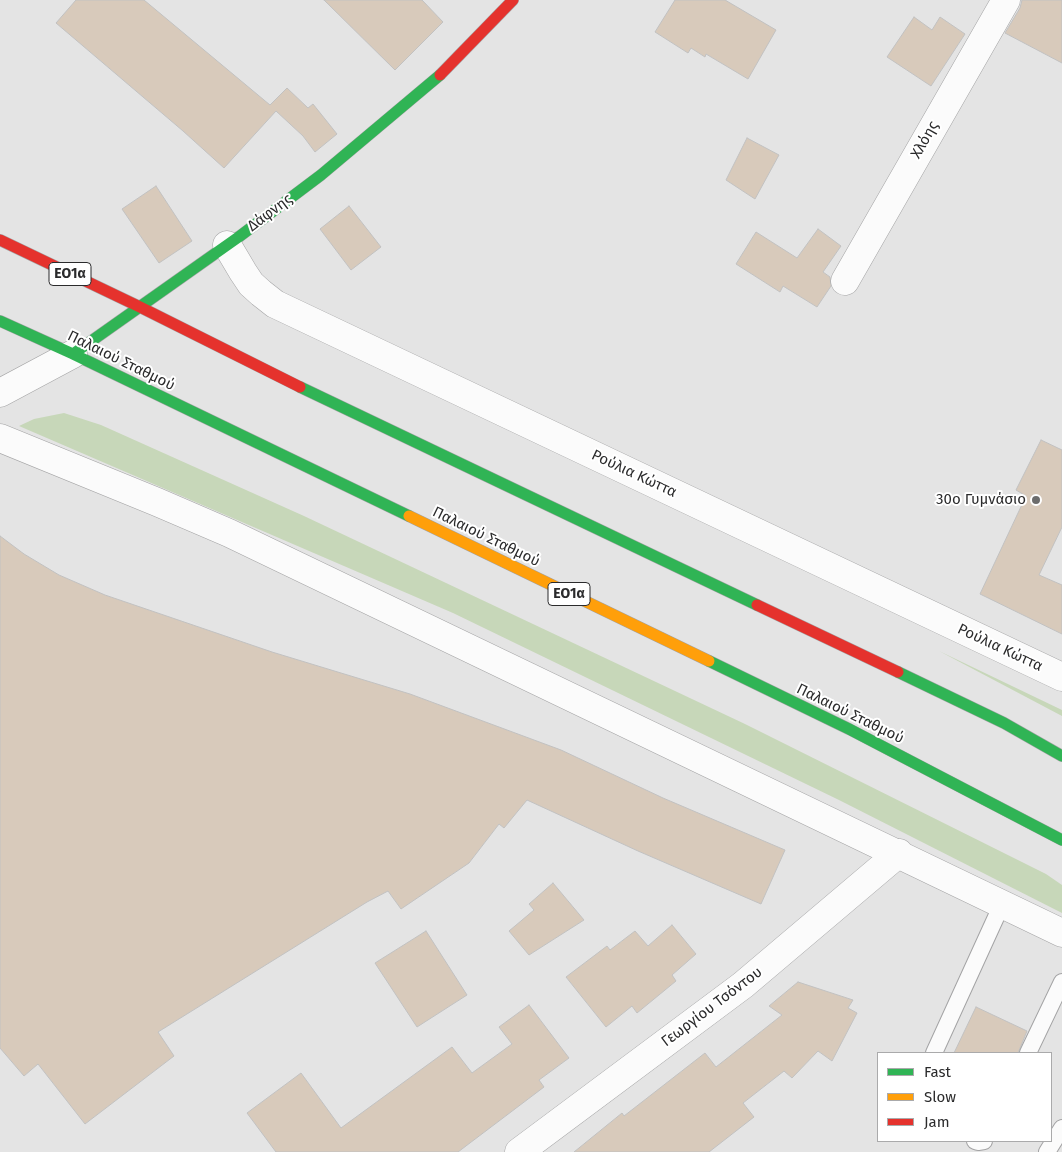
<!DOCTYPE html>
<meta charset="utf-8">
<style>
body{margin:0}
#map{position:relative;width:1062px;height:1152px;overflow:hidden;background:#e4e4e4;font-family:"Fira Sans",sans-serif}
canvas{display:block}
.legend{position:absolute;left:877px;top:1052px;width:175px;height:90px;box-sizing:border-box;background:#fff;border:1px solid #aaaaab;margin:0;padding:6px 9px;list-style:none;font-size:15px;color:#2b2b2c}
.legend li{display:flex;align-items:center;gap:10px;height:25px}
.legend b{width:25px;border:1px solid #aaaaab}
</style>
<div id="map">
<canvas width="1062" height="1152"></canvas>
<ul class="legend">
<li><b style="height:6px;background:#30b455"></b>Fast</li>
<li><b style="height:6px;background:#ff9f0a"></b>Slow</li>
<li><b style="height:6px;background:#e5322d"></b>Jam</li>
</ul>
</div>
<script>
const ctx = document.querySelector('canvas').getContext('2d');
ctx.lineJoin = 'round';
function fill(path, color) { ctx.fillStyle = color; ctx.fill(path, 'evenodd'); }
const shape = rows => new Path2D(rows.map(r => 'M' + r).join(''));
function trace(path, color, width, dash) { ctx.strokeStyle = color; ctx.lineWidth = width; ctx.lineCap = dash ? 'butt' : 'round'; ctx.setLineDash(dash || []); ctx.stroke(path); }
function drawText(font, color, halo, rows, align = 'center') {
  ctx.font = font + ' "Fira Sans",sans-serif'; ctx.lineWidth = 4; ctx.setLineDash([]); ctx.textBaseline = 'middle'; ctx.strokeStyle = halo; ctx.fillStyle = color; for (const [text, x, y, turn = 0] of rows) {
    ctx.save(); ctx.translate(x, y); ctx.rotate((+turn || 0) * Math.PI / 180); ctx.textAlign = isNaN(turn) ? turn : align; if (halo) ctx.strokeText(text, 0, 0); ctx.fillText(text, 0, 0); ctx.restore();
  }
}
fill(shape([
 [64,413,101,425,304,516,745,724,1046,874,1062,885,1062,913,839,800,453,613,19,426,34,419],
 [939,651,1062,710,1062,716]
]), '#c7d7b9');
const building = shape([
 [76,0,144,0,270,105,287,88,308,108,313,104,337,134,315,152,303,136,276,111,224,168,183,131,56,23,76,0],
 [324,0,422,0,443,22,395,70,324,0],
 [675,0,725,0,776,30,748,79,706,54,705,57,691,48,688,53,655,32,675,0],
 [1022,0,1062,0,1062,63,1005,33,1020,8,1022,0],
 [914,17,932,30,940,17,965,34,931,86,887,57,914,17],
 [747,138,779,155,755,199,726,180,747,138],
 [156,186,192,241,159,263,122,209,156,186],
 [349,206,381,247,351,270,320,229,349,206],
 [818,229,841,246,823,272,830,277,831,286,817,307,783,286,780,292,736,264,756,232,797,258,818,229],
 [1041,440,1062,450,1062,527,1039,575,1062,585,1062,634,980,594,1026,496,1016,490,1041,440],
 [0,536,24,554,59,575,105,595,272,652,410,694,561,750,663,798,785,850,761,904,638,851,527,800,504,828,499,824,469,863,401,909,388,891,367,902,158,1032,174,1056,85,1124,38,1064,24,1076,0,1048,0,536],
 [553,883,584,920,529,955,509,931,534,910,529,904,553,883],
 [672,925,696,954,672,975,676,981,637,1013,632,1006,606,1027,566,977,607,946,610,950,635,931,648,946,672,925],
 [426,931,467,995,417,1027,375,963,426,931],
 [798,982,853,1000,848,1008,857,1013,832,1061,818,1051,792,1078,784,1071,743,1103,754,1117,709,1152,574,1152,622,1113,624,1116,705,1053,716,1067,782,1015,769,1006,798,982],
 [529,1005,569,1058,539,1080,544,1087,458,1152,276,1152,247,1113,301,1073,341,1128,452,1047,472,1073,512,1044,499,1027,529,1005],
 [976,1007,1027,1031,1018,1053,954,1053,976,1007]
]);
fill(building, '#d8cabb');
trace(building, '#c1c1c1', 1);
const lane = shape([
 [934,1053,1002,904],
 [1028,1053,1062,982],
 [975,1141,978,1142,984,1141],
 [1047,1152,1062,1128]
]);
const street = shape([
 [227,245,243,272,251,284,261,293,275,304,1062,677],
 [845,281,1006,0],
 [0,393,73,354],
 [0,438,157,502,229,533,1062,933],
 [519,1152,743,985,899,853]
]);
const fast = shape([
 [0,321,73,354,409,516],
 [73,354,240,236,321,175,440,75],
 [300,387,757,605],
 [709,661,849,729,1062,840],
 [898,672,1004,723,1062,756]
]);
const slow = shape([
 [409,516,709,661]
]);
const jam = shape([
 [440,75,513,0],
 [0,240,140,307,300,387],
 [757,605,898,672]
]);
trace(lane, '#a3a3a4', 18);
trace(street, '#a3a3a4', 29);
trace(fast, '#a3a3a4', 12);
trace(slow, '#a3a3a4', 12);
trace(jam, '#a3a3a4', 12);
trace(lane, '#fbfbfb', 16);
trace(street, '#fbfbfb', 28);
trace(fast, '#30b455', 11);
trace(slow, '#ff9f0a', 11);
trace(jam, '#e5322d', 11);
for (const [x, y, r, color] of [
 [1036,500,5,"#6c6c6c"]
]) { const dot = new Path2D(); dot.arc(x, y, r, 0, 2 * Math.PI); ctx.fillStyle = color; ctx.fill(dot); trace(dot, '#fff', 2); }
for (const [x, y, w] of [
 [70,274,42],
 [569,594,42]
]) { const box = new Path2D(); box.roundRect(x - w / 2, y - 11.5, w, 23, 4); ctx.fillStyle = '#fff'; ctx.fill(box); trace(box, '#2b2b2c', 1); }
drawText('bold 14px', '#2b2b2c', null, [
 ["ΕΟ1α",70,274],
 ["ΕΟ1α",569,594]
]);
drawText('15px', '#2b2b2c', '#fff', [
 ["Χλόης",925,140,-60],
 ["Δάφνης",270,213,-37],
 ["Παλαιού Σταθμού",121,361,26],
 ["Ρούλια Κώττα",634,474,25],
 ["Παλαιού Σταθμού",486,537,26],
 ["Ρούλια Κώττα",1000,648,25],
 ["Παλαιού Σταθμού",850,714,26],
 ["Γεωργίου Τσόντου",712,1007,-37]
]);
drawText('15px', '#2b2b2c', '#fff', [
 ["30ο Γυμνάσιο",1026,500]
], 'right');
</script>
